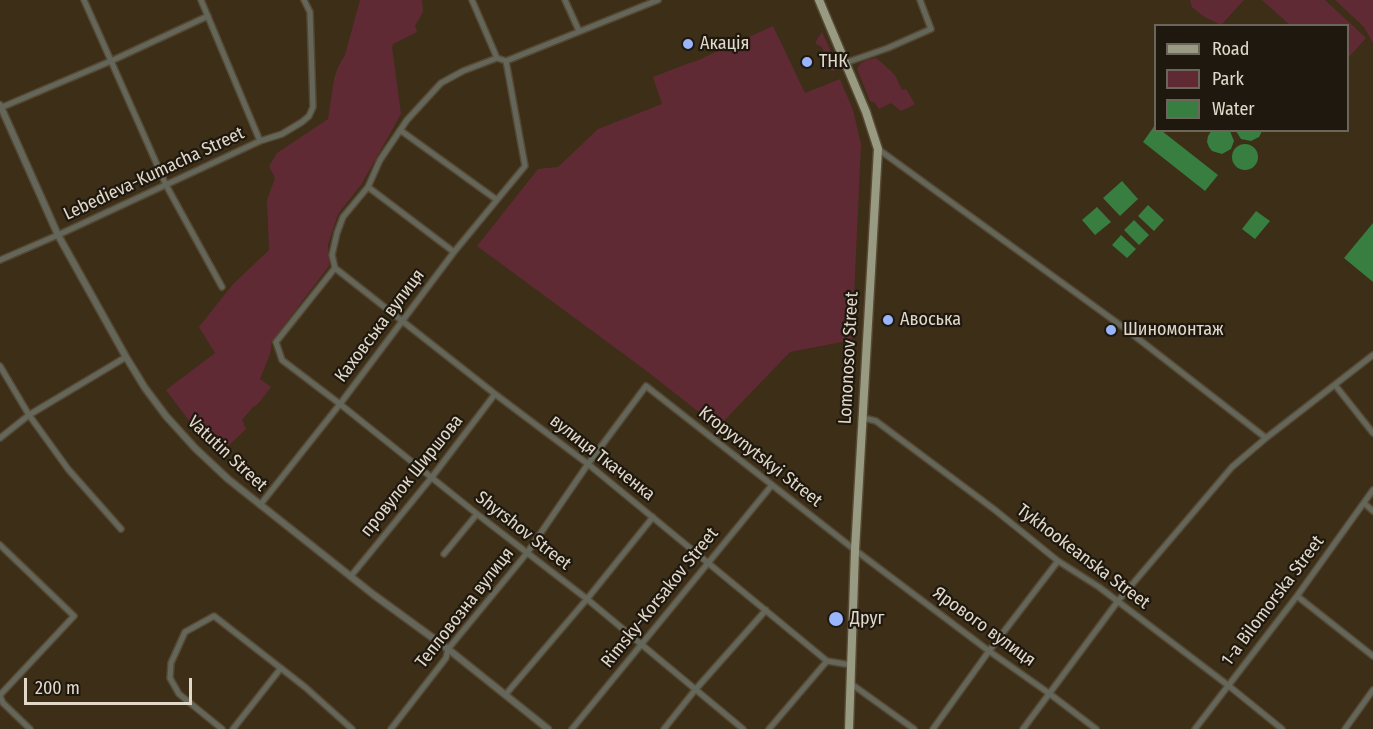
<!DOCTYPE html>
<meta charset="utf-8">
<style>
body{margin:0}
#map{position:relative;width:1373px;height:729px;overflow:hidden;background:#3c2e17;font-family:"Fira Sans Condensed",sans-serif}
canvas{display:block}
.legend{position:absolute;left:1154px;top:24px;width:195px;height:108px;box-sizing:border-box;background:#1e180e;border:2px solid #6c6559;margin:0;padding:8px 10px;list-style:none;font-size:18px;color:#e1d8ca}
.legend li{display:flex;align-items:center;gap:12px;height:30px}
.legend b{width:30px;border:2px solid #6c6559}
.scale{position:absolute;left:24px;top:678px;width:168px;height:27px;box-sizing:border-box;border:3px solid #e1d8ca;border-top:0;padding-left:8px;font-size:18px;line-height:21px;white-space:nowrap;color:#e1d8ca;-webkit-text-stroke:4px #1e180e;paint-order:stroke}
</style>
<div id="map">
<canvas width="1373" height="729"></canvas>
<ul class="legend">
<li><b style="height:8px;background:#989a81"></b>Road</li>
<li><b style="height:16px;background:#602a34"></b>Park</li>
<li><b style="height:16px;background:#377e40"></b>Water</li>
</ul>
<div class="scale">200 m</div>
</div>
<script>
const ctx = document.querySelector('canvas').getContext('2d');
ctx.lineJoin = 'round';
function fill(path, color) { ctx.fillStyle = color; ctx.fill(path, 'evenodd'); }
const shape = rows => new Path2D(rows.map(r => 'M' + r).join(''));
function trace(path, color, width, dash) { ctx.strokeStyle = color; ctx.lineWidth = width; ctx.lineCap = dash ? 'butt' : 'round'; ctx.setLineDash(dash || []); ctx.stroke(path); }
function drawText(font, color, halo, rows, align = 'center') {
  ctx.font = font + ' "Fira Sans Condensed",sans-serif'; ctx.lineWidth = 4.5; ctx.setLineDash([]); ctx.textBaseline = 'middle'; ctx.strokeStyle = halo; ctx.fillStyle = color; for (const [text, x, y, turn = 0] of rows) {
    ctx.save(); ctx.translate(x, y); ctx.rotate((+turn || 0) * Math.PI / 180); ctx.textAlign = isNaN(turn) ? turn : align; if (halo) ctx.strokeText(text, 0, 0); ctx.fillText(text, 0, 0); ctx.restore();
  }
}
fill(shape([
 [360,0,422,0,423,12,415,26,417,32,393,44,392,47,401,114,361,185,338,214,328,245,329,266,272,341,270,354,260,379,271,387,258,404,253,407,242,420,246,429,219,455,196,430,166,390,215,353,199,327,233,284,269,250,267,200,275,178,269,166,277,153,328,119,334,79,338,67,345,55],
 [1190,0,1244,0,1221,25,1203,16,1192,7],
 [1262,0,1325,0,1366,38,1348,58,1348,26,1290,25],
 [1335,0,1373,0,1373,43,1364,27],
 [773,26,805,93,840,79,853,110,861,144,852,340,790,352,718,427,644,369,477,246,538,169,558,167,598,129,662,104,653,77,689,63,694,62],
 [822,32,838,67,838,69,833,71,826,68,828,63,822,47,816,44,816,41],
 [876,58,881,62,895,75,902,90,906,89,915,104,901,111,891,103,879,109,875,103,870,101,857,69,861,63,867,60]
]), '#602a34');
fill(shape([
 [1155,125,1156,130,1162,131,1218,175,1205,191,1143,142],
 [1212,130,1230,131,1234,141,1231,149,1222,154,1212,151,1209,147,1207,142,1208,136],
 [1236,131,1236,130,1262,131,1259,137,1251,141,1241,139],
 '1232 157a13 13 0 1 1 26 0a13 13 0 1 1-26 0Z',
 [1122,181,1138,199,1120,216,1103,198],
 [1148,205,1164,220,1154,231,1138,216],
 [1097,207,1111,222,1095,235,1082,220],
 [1256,211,1270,221,1255,239,1242,229],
 [1134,220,1149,235,1139,245,1124,230],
 [1373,223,1373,282,1344,258],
 [1121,235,1136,249,1127,258,1112,245]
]), '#377e40');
const minor = shape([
 [84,0,166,185,222,287],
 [201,0,260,141],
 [565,0,579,31],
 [506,61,658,0],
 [845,63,888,48,931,29,920,0],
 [0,108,111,61,208,16],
 [400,130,497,200],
 [878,149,1127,330,1266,438],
 [368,187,454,252],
 [0,260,58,235,260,141,282,134,302,122,309,116,313,107,310,12,304,0],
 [335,268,276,342,282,360,340,404,477,514,587,599,743,729],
 [335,268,495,394,588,464,827,661,851,665],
 [335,268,332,255,337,233,343,217,368,187,380,160,407,120,441,83,463,71,497,58],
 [0,366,29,415,68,469,121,529],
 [1335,385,1373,433],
 [862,419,868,419,876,421,995,510,1058,561,1099,587,1229,686,1282,729],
 [0,438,29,415,126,357],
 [1364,503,1373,511],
 [260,505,340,404,454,252,525,166,506,61,497,58,472,0],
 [0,545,74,616,0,695],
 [444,554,477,514],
 [351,576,432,477,495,394],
 [1297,596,1373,656],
 [850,683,914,729],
 [506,694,587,599,653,517],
 [0,696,3,703,30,729],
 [222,729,179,694,170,678,171,663,185,632,214,616,305,687,352,729],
 [233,729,281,668],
 [391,729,446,658,448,649,527,553,588,464,646,386,855,550,989,651,1050,694,1096,729],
 [572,729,772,485],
 [664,729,695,690,766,610],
 [769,729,827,661],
 [933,729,989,651,1058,561],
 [1023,729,1118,601,1232,467,1266,438,1373,355],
 [1195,729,1297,596,1373,490],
 [1345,729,1373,690]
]);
const tertiary = shape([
 [0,105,58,235,126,357,145,388,166,416,195,448,228,479,374,595,448,649,548,729]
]);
const primary = shape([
 [819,0,866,112,878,149,855,550,849,729]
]);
trace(minor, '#564934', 8);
trace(tertiary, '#564934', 9);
trace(primary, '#564934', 11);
trace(minor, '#65665a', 5);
trace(tertiary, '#65665a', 6);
trace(primary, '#989a81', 8);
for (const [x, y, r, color] of [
 [688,44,6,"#99b5fd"],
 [807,62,6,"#99b5fd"],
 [888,320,6,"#99b5fd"],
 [1111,330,6,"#99b5fd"],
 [836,619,8,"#99b5fd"]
]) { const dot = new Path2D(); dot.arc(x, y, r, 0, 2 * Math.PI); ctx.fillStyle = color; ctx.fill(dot); trace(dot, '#1e180e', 2); }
drawText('18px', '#e1d8ca', '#1e180e', [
 ["Акація",700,44],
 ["ТНК",819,62],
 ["Авоська",900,320],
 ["Шиномонтаж",1123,330],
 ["Друг",850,619]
], 'left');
drawText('18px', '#e1d8ca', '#1e180e', [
 ["Lebedieva-Kumacha Street",154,174,-25],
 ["Каховська вулиця",380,326,-53],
 ["Lomonosov Street",849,358,-87],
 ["Vatutin Street",227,454,43],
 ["Kropyvnytskyi Street",760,457,38],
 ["вулиця Ткаченка",602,458,38],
 ["провулок Ширшова",412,476,-51],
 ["Shyrshov Street",523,531,38],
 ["Tykhookeanska Street",1083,557,37],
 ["Rimsky-Korsakov Street",660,598,-51],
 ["1-a Bilomorska Street",1273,601,-53],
 ["Тепловозна вулиця",465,608,-52],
 ["Ярового вулиця",984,627,36]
]);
</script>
